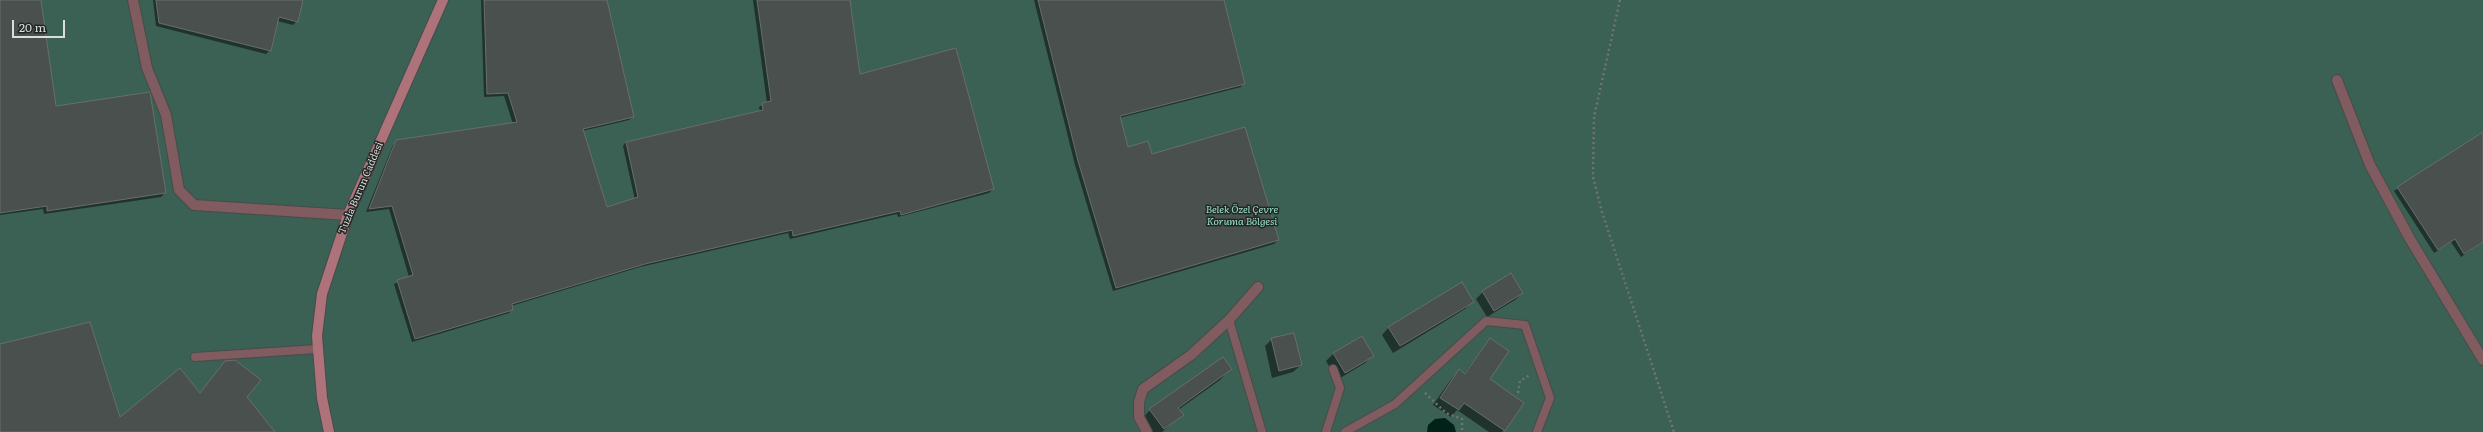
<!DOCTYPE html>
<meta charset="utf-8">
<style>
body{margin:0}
#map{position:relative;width:2483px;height:432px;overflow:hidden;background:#2b302e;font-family:Literata,serif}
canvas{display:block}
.scale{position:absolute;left:12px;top:20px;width:53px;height:18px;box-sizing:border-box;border:2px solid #d9dddb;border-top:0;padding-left:5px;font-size:12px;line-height:14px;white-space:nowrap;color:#d9dddb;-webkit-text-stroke:3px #212725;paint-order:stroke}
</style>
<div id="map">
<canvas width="2483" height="432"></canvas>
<div class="scale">20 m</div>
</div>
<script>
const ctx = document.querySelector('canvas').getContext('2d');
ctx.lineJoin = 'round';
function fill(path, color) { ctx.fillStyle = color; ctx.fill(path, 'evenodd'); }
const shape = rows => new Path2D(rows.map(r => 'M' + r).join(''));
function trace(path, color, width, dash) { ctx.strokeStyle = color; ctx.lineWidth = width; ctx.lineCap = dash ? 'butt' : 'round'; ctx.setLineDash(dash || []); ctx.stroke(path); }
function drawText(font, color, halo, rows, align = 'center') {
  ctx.font = font + ' Literata,serif'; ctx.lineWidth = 3; ctx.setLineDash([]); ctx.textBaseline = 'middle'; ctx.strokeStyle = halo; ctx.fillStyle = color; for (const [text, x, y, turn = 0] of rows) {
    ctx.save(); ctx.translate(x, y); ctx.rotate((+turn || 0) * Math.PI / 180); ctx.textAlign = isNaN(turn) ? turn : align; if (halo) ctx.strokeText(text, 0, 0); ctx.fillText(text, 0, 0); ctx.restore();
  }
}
fill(shape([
 [0,0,2483,0,2483,432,0,432]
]), '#3b6054');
fill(shape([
 [1445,418,1454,425,1456,432,1427,432,1428,425,1435,419]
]), '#022118');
fill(shape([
 [0,0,40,0,55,107,165,193,161,197,44,214,43,209,0,215],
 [153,0,302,0,297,21,293,25,277,21,270,50,266,54,156,26],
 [481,0,606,0,633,117,629,120,582,131,606,208,635,200,623,146,626,142,760,112,759,107,767,103,753,0,849,0,860,75,993,189,989,193,898,217,897,214,790,239,788,233,640,267,511,306,512,309,509,313,412,342,394,284,409,277,389,209,366,212,393,145,397,141,513,124,504,96,484,97],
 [1034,0,1223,0,1244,83,1241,87,1119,118,1127,148,1151,156,1278,240,1274,244,1113,291,1075,165],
 [2483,133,2483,242,2461,257,2451,242,2434,253,2394,191],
 [1483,292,1522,293,1515,300,1487,317,1476,299],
 [1472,302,1465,309,1393,353,1382,335,1389,327],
 [1361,337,1373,355,1365,363,1337,380,1326,361,1333,354],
 [1272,339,1301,365,1293,372,1272,378,1265,346],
 [1490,339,1489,379,1504,430,1502,432,1489,432,1457,410,1451,417,1433,405,1452,378,1459,371,1464,374],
 [1230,369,1220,380,1178,410,1182,415,1162,432,1148,432,1140,421,1150,410]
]), '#0007');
const building = shape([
 [0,0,41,0,56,106,150,92,166,193,47,211,47,206,0,213,0,0],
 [156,0,303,0,298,22,279,17,271,51,159,23,156,0],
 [484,0,607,0,634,117,583,129,607,207,638,197,626,142,763,110,762,103,771,101,757,0,850,0,860,74,956,48,994,189,901,215,900,211,793,236,792,230,645,264,512,304,513,310,415,339,397,280,413,275,392,206,369,209,396,140,517,122,508,93,487,94,484,0],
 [1038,0,1224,0,1245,84,1120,116,1128,147,1148,141,1152,154,1245,127,1279,240,1116,288,1078,161,1038,0],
 [2483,132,2483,242,2464,254,2455,239,2438,250,2397,187,2483,132],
 [1511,273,1523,293,1494,311,1482,291,1511,273],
 [1462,282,1474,302,1400,346,1388,327,1462,282],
 [90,322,120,417,180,368,200,393,225,361,235,360,261,380,247,397,275,432,0,432,0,344,90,322],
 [1294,333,1302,365,1279,371,1271,338,1294,333],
 [1362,336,1374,356,1345,373,1333,353,1362,336],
 [1490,338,1509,351,1490,379,1524,403,1505,431,1464,403,1459,410,1440,398,1459,369,1465,374,1490,338],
 [1223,357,1232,369,1178,408,1184,415,1164,429,1149,409,1223,357]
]);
fill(building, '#4a504e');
trace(building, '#686e6b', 1);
const lane = shape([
 [1229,320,1262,432],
 [195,357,317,349],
 [1326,432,1340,388,1333,369],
 [1345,432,1395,404,1486,321,1525,325,1550,398,1537,432]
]);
const street = shape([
 [133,0,147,68,166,115,179,190,194,205,348,215],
 [2337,80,2370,165,2410,239,2483,360],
 [1147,432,1139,417,1139,402,1143,389,1191,355,1229,320,1258,287]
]);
const secondary = shape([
 [329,432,322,398,317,336,322,294,348,215,443,0]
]);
trace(lane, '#474c4a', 10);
trace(street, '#474c4a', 12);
trace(secondary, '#474c4a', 12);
trace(shape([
 [1620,0,1594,117,1593,177,1602,212,1674,432],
 [1425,393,1446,413,1462,419,1462,432],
 [1518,393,1520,381,1530,375]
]), '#707472', 2.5, [2, 3]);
trace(lane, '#805b5f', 8);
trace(street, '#805b5f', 10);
trace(secondary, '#ad727a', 10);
drawText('10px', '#d9dddb', '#212725', [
 ["Tuzla Burun Caddesi",361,188,-67]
]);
drawText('italic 10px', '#9ae2ca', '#212725', [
 ["Belek Özel Çevre",1242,210],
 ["Koruma Bölgesi",1242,222]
]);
</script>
